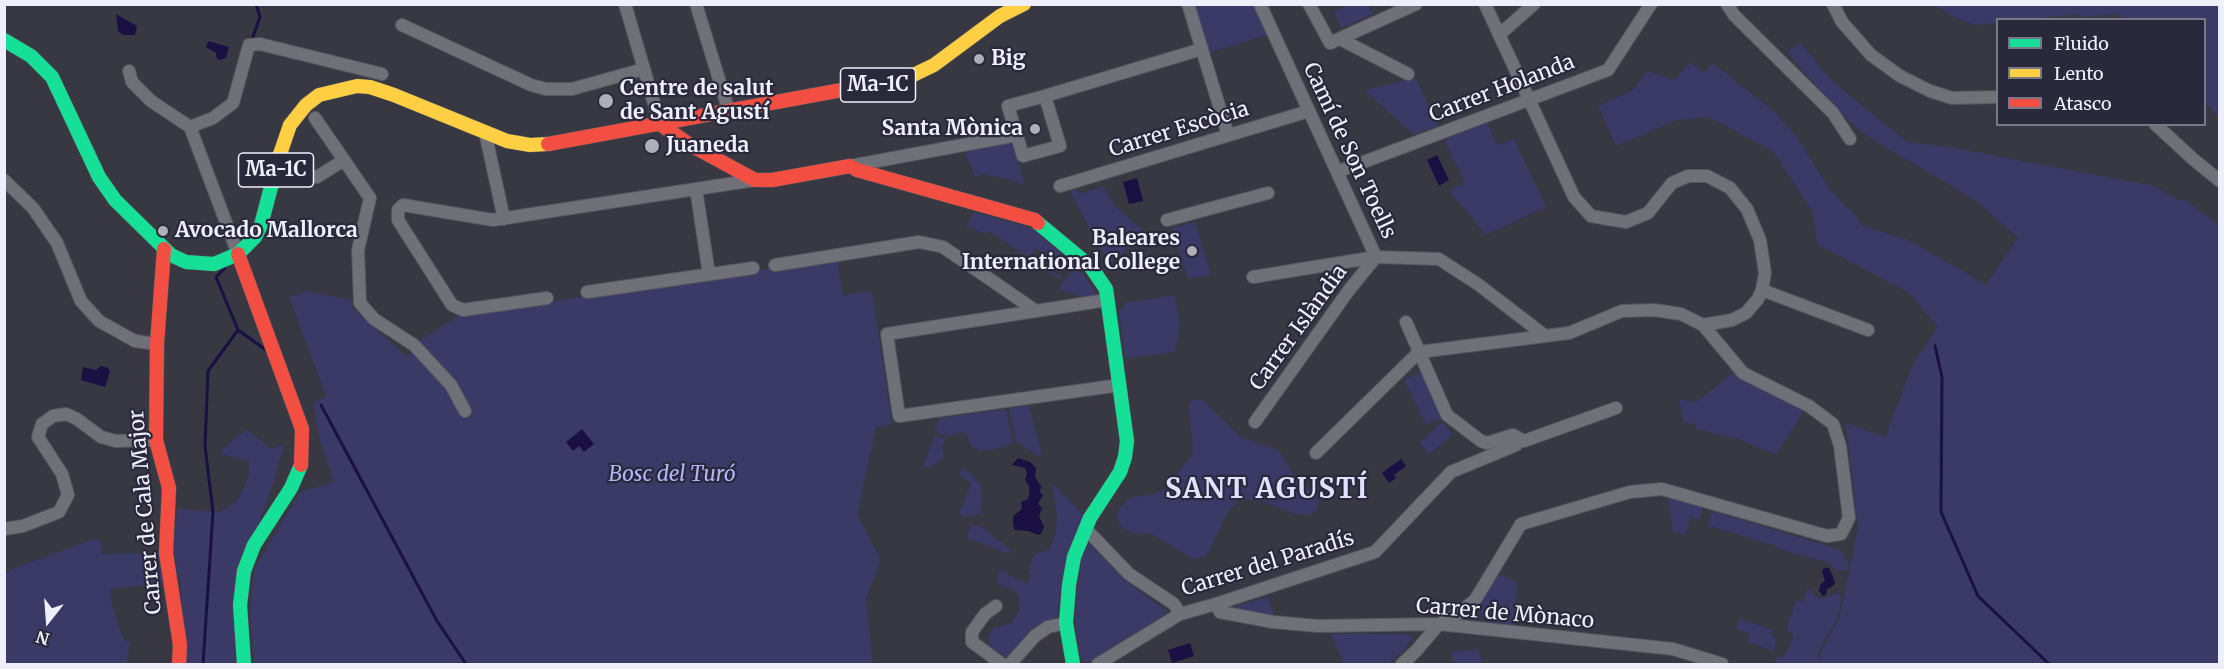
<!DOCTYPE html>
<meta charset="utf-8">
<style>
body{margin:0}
#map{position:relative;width:2224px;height:669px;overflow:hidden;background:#373842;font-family:Merriweather,serif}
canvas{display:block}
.frame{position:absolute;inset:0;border:6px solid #efeffb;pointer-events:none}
.legend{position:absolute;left:1996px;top:18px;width:210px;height:108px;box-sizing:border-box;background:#29293b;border:2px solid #787888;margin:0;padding:8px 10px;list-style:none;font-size:18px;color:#efeffb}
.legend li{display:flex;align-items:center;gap:12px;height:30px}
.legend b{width:30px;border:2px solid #787888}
.north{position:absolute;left:18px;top:591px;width:60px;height:60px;-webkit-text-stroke:4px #29293b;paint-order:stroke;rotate:197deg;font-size:16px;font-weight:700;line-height:24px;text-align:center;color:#efeffb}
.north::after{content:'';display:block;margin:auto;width:21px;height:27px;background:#efeffb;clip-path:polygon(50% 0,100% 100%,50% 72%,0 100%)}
</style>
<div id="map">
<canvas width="2224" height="669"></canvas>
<div class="frame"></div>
<ul class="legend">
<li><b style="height:8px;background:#16e098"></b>Fluido</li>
<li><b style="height:8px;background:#ffcf43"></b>Lento</li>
<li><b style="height:8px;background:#f24e42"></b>Atasco</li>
</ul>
<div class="north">N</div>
</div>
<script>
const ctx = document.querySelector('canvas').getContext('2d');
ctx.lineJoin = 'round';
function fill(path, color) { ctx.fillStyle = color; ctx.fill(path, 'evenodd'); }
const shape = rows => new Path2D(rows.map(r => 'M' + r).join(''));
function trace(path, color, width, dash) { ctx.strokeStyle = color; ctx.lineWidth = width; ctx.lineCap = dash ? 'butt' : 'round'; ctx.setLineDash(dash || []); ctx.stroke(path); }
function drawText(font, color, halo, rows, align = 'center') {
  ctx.font = font + ' Merriweather,serif'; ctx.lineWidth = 4.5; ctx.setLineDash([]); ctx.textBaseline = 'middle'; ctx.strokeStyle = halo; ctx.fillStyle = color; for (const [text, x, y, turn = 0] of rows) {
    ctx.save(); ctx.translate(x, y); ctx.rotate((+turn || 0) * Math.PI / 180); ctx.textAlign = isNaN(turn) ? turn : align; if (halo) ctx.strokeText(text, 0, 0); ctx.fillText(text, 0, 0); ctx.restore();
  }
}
fill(shape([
 [1351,4,1369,5,1373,14,1341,28,1334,12],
 [1192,5,1256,5,1270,34,1208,53],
 [1934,5,2219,5,2219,118,2205,102,2204,20,2126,20,2116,14,2081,17,2080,14,2030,19,1998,20,1997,23,1976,25,1956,18],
 [1800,43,1832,81,1907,142,1950,147,2154,186,2177,199,2187,201,2219,225,2219,664,1819,664,1822,649,1839,620,1858,528,1846,423,1885,437,1913,364,1938,327,1909,293,1817,244,1813,213,1773,151,1708,117,1677,120,1616,146,1598,106,1632,91,1647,71,1675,80,1690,62,1704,73,1712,63,1774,111,1798,139,1829,188,1844,205,1853,212,1863,226,1909,240,1986,285,2018,238,1978,202,1862,133,1832,104,1787,52],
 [1416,78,1438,126,1413,134,1365,90],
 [1487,122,1497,145,1514,139,1546,207,1486,235,1449,191,1465,183,1444,140],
 [1013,142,1025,185,1000,177,988,176,987,173,975,177,965,152],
 [1103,186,1114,205,1147,234,1109,264,1068,188,1083,193],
 [974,212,1032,228,1079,269,1096,292,1094,296,1084,297,1058,289,1072,270,1071,267,1048,252,1046,255,1036,248,1031,255,1062,277,1061,280,989,231,986,234,966,226],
 [1195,222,1211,275,1188,278,1172,228],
 [837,259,843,295,872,291,892,424,876,427,857,515,881,559,866,599,873,664,254,664,250,611,254,569,300,492,334,482,320,441,313,403,326,396,289,297,307,291,351,300,353,308,407,357,417,342,460,315],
 [1175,295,1180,327,1175,352,1125,358,1119,309,1124,308,1123,303],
 [1736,371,1805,409,1776,455,1741,440,1696,429,1697,425,1683,422,1679,399,1696,402],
 [1422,372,1443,417,1426,425,1404,380],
 [1194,399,1202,400,1242,438,1279,450,1295,478,1302,486,1313,491,1319,500,1317,510,1308,515,1294,514,1267,503,1241,498,1228,512,1209,551,1204,557,1193,559,1151,534,1131,533,1122,528,1117,519,1119,509,1127,500,1134,497,1155,494,1166,488,1193,454,1189,404],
 [1029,406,1042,455,1039,456,1016,442,1009,408],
 [1006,409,1013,443,995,449,980,451,970,445,967,435,960,432,949,437,934,432,940,418],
 [1442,422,1453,434,1430,454,1419,443],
 [246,429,271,449,284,444,274,482,261,518,236,664,187,664,180,584,173,549,177,509,220,512,238,500,249,475,249,461,219,453],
 [935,435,946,439,942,448,945,456,929,468,923,466],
 [961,467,969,472,980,484,982,492,981,514,964,517,959,514,971,484,960,475],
 [1052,485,1055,485,1083,515,1063,572,1057,617,1028,632,1008,658,991,647,988,639,994,628,1010,624,1020,610,1018,594,1009,588,997,584,1000,569,1008,572,1007,575,1014,577,1014,579,1028,583,1031,576,1027,571,1029,570,1034,554,1049,550,1056,532,1057,516],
 [1668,497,1703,508,1699,520,1691,517,1685,535,1673,532],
 [1712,511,1835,548,1844,552,1843,556,1849,562,1848,570,1837,571,1827,562,1785,551,1776,548,1776,546,1707,525],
 [971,525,980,526,1011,550,1009,554,966,537],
 [101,539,102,554,159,553,163,583,110,589,112,605,123,637,126,641,130,642,127,664,5,664,5,576,10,570,88,541],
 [1089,543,1126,580,1166,611,1164,615,1089,662,1083,660,1080,655,1075,622,1076,595,1082,558],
 [1498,574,1517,582,1514,625,1490,623,1484,619,1480,612,1481,603],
 [1807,588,1812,591,1814,595,1821,599,1838,593,1842,596,1837,620,1820,648,1818,664,1773,664,1774,661,1776,662,1777,658,1783,656,1788,650,1794,637,1787,629,1796,600,1803,602],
 [1268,597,1274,615,1231,608,1260,599],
 [1739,619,1773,630,1771,636,1777,639,1773,651,1747,642,1750,634,1736,629],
 [1331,634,1406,634,1413,637,1401,653,1388,664,1344,664],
 [1479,649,1482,664,1454,664,1451,652]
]), '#3b3966');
fill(shape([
 [116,14,137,26,135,35,123,35,118,31],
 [208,41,229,47,226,58,219,60,216,57,216,53,206,47],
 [1437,155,1449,180,1439,186,1427,160],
 [1137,178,1143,201,1129,204,1123,182],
 [101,366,108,368,110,372,105,387,81,380,83,367,96,370],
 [582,429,594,444,584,452,579,446,573,451,566,442],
 [1018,458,1030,462,1036,468,1035,477,1041,486,1040,492,1043,495,1038,504,1042,508,1039,516,1044,527,1041,534,1038,535,1029,531,1015,530,1013,526,1013,516,1022,509,1021,502,1028,499,1029,495,1029,486,1025,480,1027,473,1025,468,1012,465],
 [1401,459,1406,466,1394,475,1396,478,1389,483,1382,473],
 [1824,568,1829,568,1835,582,1834,585,1827,589,1826,595,1823,596,1819,591,1820,585,1825,581,1822,571],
 [1190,643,1194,656,1172,663,1168,650]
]), '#1a1044');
trace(shape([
 [2219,4,2220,5],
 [251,42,260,17,256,4],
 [238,330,266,350],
 [1935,346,1942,377,1941,512,1978,596,2049,664],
 [321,405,437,621,466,664],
 [203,664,213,512,205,446,208,371,238,330,216,277,225,268]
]), '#1a1044', 3);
const street = shape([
 [625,4,660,124],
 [696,4,729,112],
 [1188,4,1228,135],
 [1260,4,1376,257,1439,259,1479,285,1544,335],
 [1309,4,1330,43,1416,4],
 [1485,4,1574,197,1591,216,1626,222,1648,213,1672,183,1688,176,1707,176,1730,188,1747,209,1760,240,1765,273,1762,290,1758,299,1746,313,1732,320,1703,325],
 [1727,4,1734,15,1833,113,1850,139],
 [1833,4,1842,22,1871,55,1900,76,1930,91,1952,98,1998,97],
 [402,25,531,85,546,89,572,89,644,69],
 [1499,35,1534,4],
 [1340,39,1408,74],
 [129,71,132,82,151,101,190,127,238,254],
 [1045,96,1060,146,1023,156,1008,106,1045,96],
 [1045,96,1202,49],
 [315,118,370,198,358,250,360,303,374,319,414,345,451,385,465,411],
 [2155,124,2193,159,2220,181],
 [190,127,213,118,233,103,249,45,260,44,382,74],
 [485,132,504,219],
 [850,166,1017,135],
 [276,171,317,177,344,160],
 [1337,172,1608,70,1651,4],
 [4,180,33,208,57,243,81,301,99,321,135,341,157,344],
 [1060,186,1309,111],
 [696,189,709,274],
 [1167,220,1268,193],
 [775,265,919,242,943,247,1036,311],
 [1253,277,1376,257],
 [1762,290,1868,330],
 [587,292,753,268],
 [547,298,463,310,452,305,398,220,398,210,403,205,493,220,755,180],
 [1107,300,887,334,899,416,1120,385],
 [1406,322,1447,415,1481,441,1487,443,1513,435,1524,441,1616,408],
 [1255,422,1349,290,1376,257],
 [1316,453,1419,352,1569,333,1622,311,1654,310,1681,314,1703,325,1743,373,1809,406,1833,424,1840,446,1849,518,1841,534,1827,536,1662,489,1630,492,1521,524,1475,600,1458,614,1439,624,1416,651,1402,664],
 [1085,528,1129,574,1174,604,1180,614],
 [4,529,23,526,59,512,68,495,62,474,38,437,42,424,53,416,66,414,77,419,101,437,116,441,156,440],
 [1216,604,1220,612,1273,622,1318,626,1439,624,1673,649,1722,664],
 [996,606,985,614,972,632,972,642,1002,664],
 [1010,664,1035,636,1048,627,1066,623],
 [1098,664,1180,614,1216,604,1375,552,1451,472,1516,445,1519,439]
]);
const fast = shape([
 [4,40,31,56,52,77,99,177,115,200,171,255,186,262,214,264,238,254,255,237,261,225,279,157],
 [1038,223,1091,267,1106,289,1127,441,1125,457,1120,472,1090,518,1074,557,1069,585,1066,623,1073,664],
 [244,664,240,605,244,571,254,545,291,488,301,465]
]);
const slow = shape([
 [907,78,934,65,1000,16,1024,4],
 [279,157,290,125,306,105,319,95,357,86,370,87,394,95,507,141,530,145,548,144]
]);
const jam = shape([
 [660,124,687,143,755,180,772,180,850,166,857,170,1035,220,1038,223],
 [548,144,907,78],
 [164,249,157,344,156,440,169,488,166,553,180,645,179,664],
 [238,254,302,429,301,465]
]);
trace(street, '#56565f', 14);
trace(fast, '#56565f', 15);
trace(slow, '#56565f', 15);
trace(jam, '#56565f', 15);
trace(street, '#6f7078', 12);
trace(fast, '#16e098', 14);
trace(slow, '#ffcf43', 14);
trace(jam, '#f24e42', 14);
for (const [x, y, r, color] of [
 [979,59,6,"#afafba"],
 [606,101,8,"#afafba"],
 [1035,129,6,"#afafba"],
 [652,146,8,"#afafba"],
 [163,231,6,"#afafba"],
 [1192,251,6,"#afafba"]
]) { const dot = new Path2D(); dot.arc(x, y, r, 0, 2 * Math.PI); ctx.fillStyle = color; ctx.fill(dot); trace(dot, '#29293b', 2); }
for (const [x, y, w] of [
 [878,85,75],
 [276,170,75]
]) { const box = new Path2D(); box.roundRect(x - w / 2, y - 17, w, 34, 4.5); ctx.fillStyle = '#29293b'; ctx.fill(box); trace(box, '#efeffb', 1.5); }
drawText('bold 20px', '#efeffb', null, [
 ["Ma-1C",878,85],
 ["Ma-1C",276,170]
]);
drawText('bold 21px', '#efeffb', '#29293b', [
 ["Big",991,59],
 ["Centre de salut",620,89],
 ["de Sant Agustí",620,113],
 ["Santa Mònica",1023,129,"right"],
 ["Juaneda",666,146],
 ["Avocado Mallorca",175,231],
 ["Baleares",1180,239,"right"],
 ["International College",1180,263,"right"]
], 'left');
drawText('21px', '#efeffb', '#29293b', [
 ["Carrer Holanda",1502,89,-21],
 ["Carrer Escòcia",1179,130,-17],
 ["Camí de Son Toells",1349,151,65],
 ["Carrer Islàndia",1299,328,-54],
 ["Carrer de Cala Major",146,512,-95],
 ["Carrer del Paradís",1268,564,-17],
 ["Carrer de Mònaco",1505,614,5]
]);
drawText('italic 21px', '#b5b5fe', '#29293b', [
 ["Bosc del Turó",672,475]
]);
ctx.letterSpacing = '1.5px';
drawText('bold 27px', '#e0e1fe', '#29293b', [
 ["SANT AGUSTÍ",1267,490]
]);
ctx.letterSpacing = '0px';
</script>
